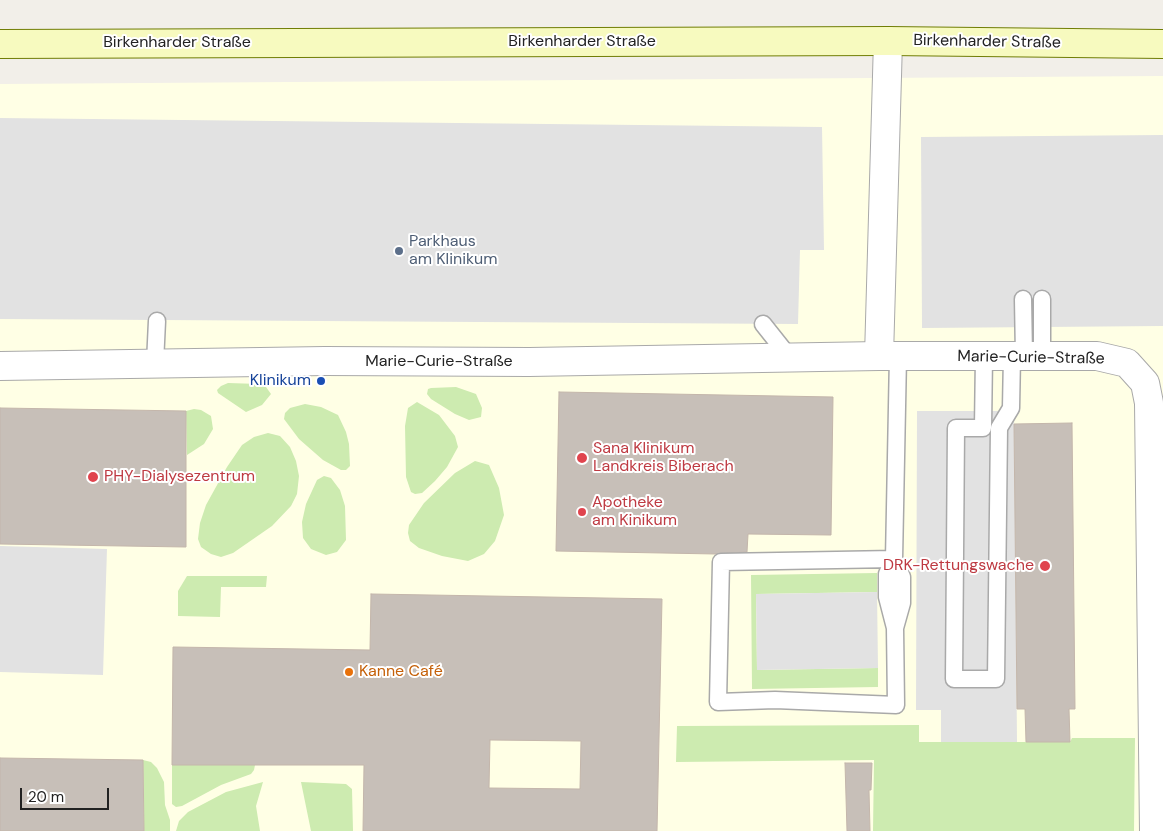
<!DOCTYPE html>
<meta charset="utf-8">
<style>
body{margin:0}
#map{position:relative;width:1163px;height:831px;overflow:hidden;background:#f2efe9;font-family:"DM Sans",sans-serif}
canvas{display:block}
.scale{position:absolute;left:20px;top:788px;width:89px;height:22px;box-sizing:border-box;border:2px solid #222;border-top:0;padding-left:6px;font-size:15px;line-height:18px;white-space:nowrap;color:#222;-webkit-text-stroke:4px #fff;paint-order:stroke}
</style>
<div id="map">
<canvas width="1163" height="831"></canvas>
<div class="scale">20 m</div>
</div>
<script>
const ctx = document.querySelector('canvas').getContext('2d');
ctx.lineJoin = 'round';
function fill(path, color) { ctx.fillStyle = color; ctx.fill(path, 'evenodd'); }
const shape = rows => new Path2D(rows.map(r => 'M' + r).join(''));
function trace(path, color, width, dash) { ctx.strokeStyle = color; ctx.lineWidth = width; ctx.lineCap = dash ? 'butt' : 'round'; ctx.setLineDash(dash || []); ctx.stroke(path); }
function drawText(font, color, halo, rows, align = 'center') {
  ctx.font = font + ' "DM Sans",sans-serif'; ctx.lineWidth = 4; ctx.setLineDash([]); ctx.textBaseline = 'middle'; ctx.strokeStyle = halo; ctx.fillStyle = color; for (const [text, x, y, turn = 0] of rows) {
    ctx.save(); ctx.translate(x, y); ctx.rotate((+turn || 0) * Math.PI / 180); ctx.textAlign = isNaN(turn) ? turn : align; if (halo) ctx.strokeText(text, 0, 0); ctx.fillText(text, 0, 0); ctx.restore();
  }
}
fill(shape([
 [1163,76,1163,831,0,831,0,84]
]), '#ffffe5');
fill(shape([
 [228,383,259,384,266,387,271,394,262,405,246,412,218,393,217,390,221,386],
 [456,387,476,394,482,408,481,417,469,420,455,414,431,399,427,394,428,389,431,388],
 [417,402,439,415,455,436,458,447,447,467,435,481,422,493,415,494,411,492,406,477,405,426,408,408],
 [305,404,321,407,338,415,346,432,349,444,350,466,346,470,341,470,323,460,299,439,284,419,285,413,290,408],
 [194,409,201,410,211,416,213,429,204,444,187,455,186,411],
 [268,433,280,436,290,447,296,461,299,476,297,494,291,506,272,526,233,553,221,557,211,554,201,547,198,539,200,523,206,505,227,467,242,445,254,437],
 [475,461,489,465,499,488,504,515,495,541,484,554,468,561,442,556,419,548,410,541,408,533,409,525,424,503,455,473],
 [324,476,331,478,340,490,345,506,346,540,337,552,326,555,311,549,303,538,302,522,306,504,317,480],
 [877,573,877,592,756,594,757,670,878,668,878,687,752,689,751,575],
 [187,576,267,576,266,587,221,587,220,617,178,616,178,591],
 [919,725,919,742,1070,742,1072,738,1135,738,1134,831,873,831,874,760,676,762,677,726],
 [143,760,151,762,157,768,164,782,165,805,170,820,170,831,144,831],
 [172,765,255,765,254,770,251,774,221,785,182,806,176,807,172,804],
 [263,782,256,806,260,831,176,831,179,821,188,812,226,792],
 [301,782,346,784,352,789,353,831,311,831]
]), '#cdebb0');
fill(shape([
 [0,118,822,127,824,250,800,250,798,324,0,319],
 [1163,135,1163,326,922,328,921,137],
 [917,411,1014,411,1017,742,941,742,941,710,916,710],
 [0,546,107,549,103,675,0,672],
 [877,592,878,668,757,670,756,594]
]), '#e2e2e2');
const building = shape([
 [559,392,833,397,831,535,748,534,747,552,716,554,556,551,559,392],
 [0,408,186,411,186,547,0,544,0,408],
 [1072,423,1075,709,1069,709,1070,742,1026,742,1025,709,1017,709,1014,424,1072,423],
 [371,594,662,599,657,831,363,831,364,765,172,765,173,647,370,650,371,594],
 [490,740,581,741,580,789,489,788,490,740],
 [0,758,143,760,144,831,0,831,0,758],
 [845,763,872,763,871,790,869,790,870,831,847,831,845,763]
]);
fill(building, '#c7bfb8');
trace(building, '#c4b6ab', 1);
const service = shape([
 [1023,299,1024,356],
 [1042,299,1042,356],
 [763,324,790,358],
 [984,356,983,428,956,428,954,679,996,679,999,428,1011,408,1012,356],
 [155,363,157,321],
 [894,559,721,562,718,702,775,700,896,705,895,628,887,597,887,574,894,559,898,356],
 [894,559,902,577,902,603,895,628]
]);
const minor = shape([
 [879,356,888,41],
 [0,366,325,361,529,362,879,356,1097,356,1127,363,1145,383,1149,403,1154,831]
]);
const secondary = shape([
 [0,44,888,41,1163,44]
]);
trace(service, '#a9a9a9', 19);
trace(minor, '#a9a9a9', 30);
trace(secondary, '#707d05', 30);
trace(service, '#fff', 16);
trace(minor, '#fff', 28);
trace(secondary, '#f7fabf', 28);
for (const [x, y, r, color] of [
 [399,251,5,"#5c6f8a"],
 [321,381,5,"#1a4fb4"],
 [582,458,6,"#e0444e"],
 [93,477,6,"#e0444e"],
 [582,512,5,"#e0444e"],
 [1045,566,6,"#e0444e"],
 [349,672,5,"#e8710a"]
]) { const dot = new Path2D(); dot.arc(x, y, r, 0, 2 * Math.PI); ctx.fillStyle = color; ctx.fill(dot); trace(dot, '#fff', 2); }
drawText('16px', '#222', '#fff', [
 ["Birkenharder Straße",582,42],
 ["Birkenharder Straße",987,42,1],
 ["Birkenharder Straße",177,43],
 ["Marie-Curie-Straße",1031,358,1],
 ["Marie-Curie-Straße",439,362]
]);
drawText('16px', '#4e5e75', '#fff', [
 ["Parkhaus",409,242],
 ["am Klinikum",409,260]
], 'left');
drawText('16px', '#164399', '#fff', [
 ["Klinikum",311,381]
], 'right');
drawText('16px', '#be3a42', '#fff', [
 ["Sana Klinikum",593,449],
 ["Landkreis Biberach",593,467],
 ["PHY-Dialysezentrum",104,477],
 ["Apotheke",592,503],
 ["am Kinikum",592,521],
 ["DRK-Rettungswache",1034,566,"right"]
], 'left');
drawText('16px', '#c56008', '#fff', [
 ["Kanne Café",359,672]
], 'left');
</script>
